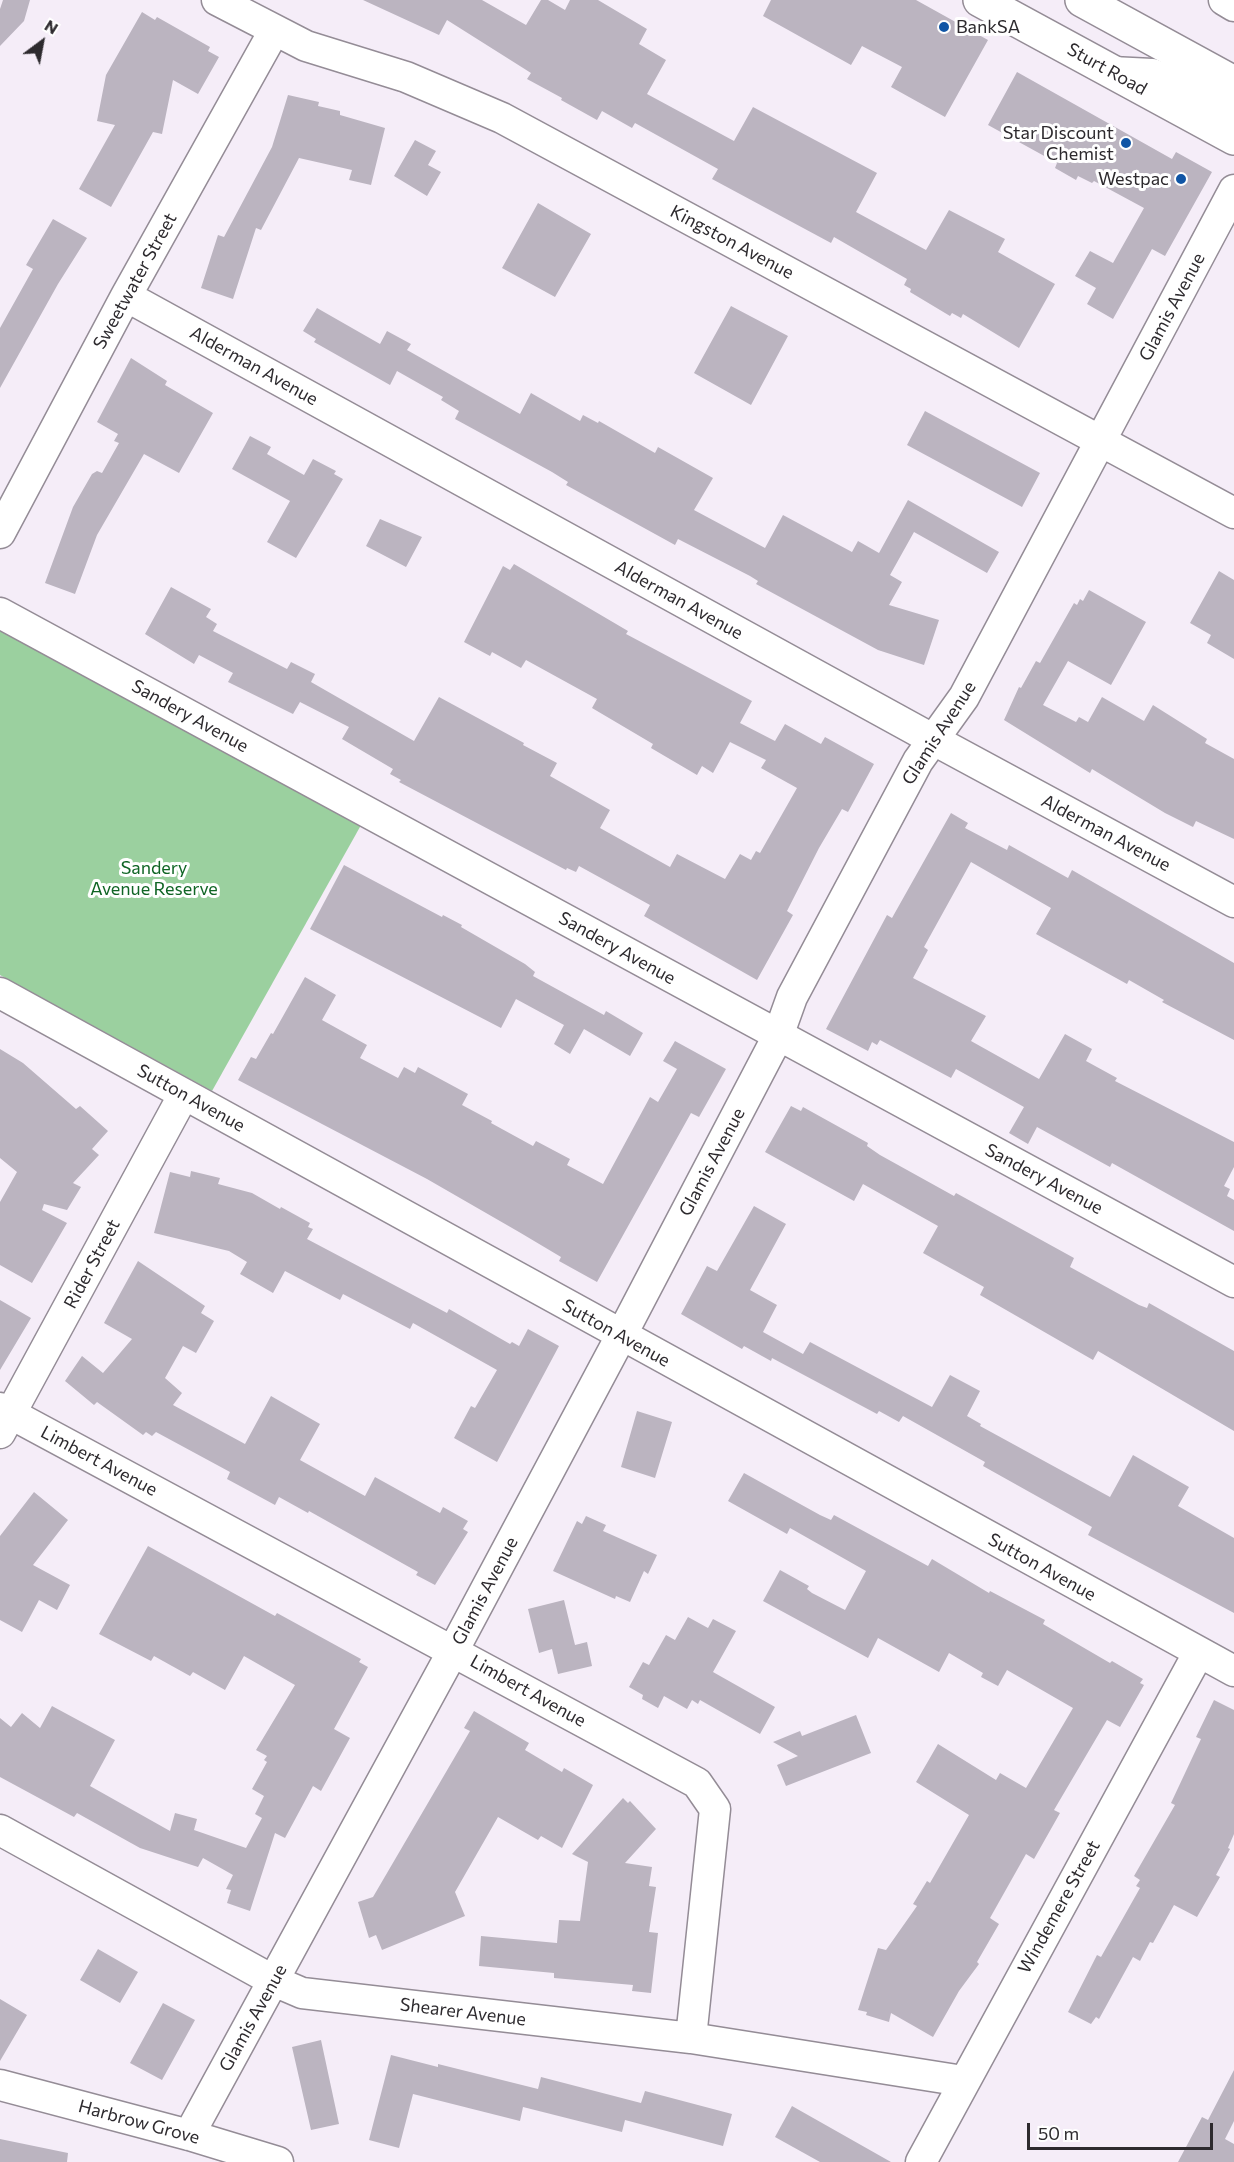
<!DOCTYPE html>
<style>
body{margin:0}
#map{position:relative;width:1234px;height:2162px;overflow:hidden;background:#f5edf8;font-family:Commissioner,sans-serif}
canvas{display:block}
.north{position:absolute;left:12px;top:12px;width:60px;height:60px;-webkit-text-stroke:4px #fff;paint-order:stroke;rotate:32deg;font-size:16px;font-weight:700;line-height:24px;text-align:center;color:#2d2a2e}
.north::after{content:'';display:block;margin:auto;width:21px;height:27px;background:#2d2a2e;clip-path:polygon(50% 0,100% 100%,50% 72%,0 100%)}
.scale{position:absolute;left:1027px;top:2123px;width:186px;height:27px;box-sizing:border-box;border:3px solid #2d2a2e;border-top:0;padding-left:8px;font-size:18px;line-height:21px;white-space:nowrap;color:#2d2a2e;-webkit-text-stroke:4px #fff;paint-order:stroke}
</style>
<div id="map">
<canvas width="1234" height="2162"></canvas>
<div class="north">N</div>
<div class="scale">50 m</div>
</div>
<script>
const ctx = document.querySelector('canvas').getContext('2d');
ctx.lineJoin = 'round';
function fill(path, color) { ctx.fillStyle = color; ctx.fill(path, 'evenodd'); }
const shape = rows => new Path2D(rows.map(r => 'M' + r).join(''));
function trace(path, color, width, dash) { ctx.strokeStyle = color; ctx.lineWidth = width; ctx.lineCap = dash ? 'butt' : 'round'; ctx.setLineDash(dash || []); ctx.stroke(path); }
function drawText(font, color, halo, rows, align = 'center') {
  ctx.font = font + ' Commissioner,sans-serif'; ctx.lineWidth = 6; ctx.setLineDash([]); ctx.textBaseline = 'middle'; ctx.strokeStyle = halo; ctx.fillStyle = color; for (const [text, x, y, turn = 0] of rows) {
    ctx.save(); ctx.translate(x, y); ctx.rotate((+turn || 0) * Math.PI / 180); ctx.textAlign = isNaN(turn) ? turn : align; if (halo) ctx.strokeText(text, 0, 0); ctx.fillText(text, 0, 0); ctx.restore();
  }
}
fill(shape([
 [0,620,365,818,212,1091,0,975]
]), '#9bd09f');
fill(shape([
 [3,0,30,0,24,21,0,46,0,9],
 [363,0,482,0,526,25,541,0,548,0,565,10,570,0,598,0,647,29,639,44,666,60,647,94,734,141,753,107,877,173,856,212,926,250,949,210,1005,239,998,252,1055,284,1019,348,963,314,961,318,952,313,950,316,910,292,911,289,904,285,907,279,834,237,831,243,712,179,718,169,635,123,632,128,602,111,597,120,561,100,562,98,527,79,531,73,447,20,439,35],
 [771,0,916,0,988,40,945,117,891,87,902,67,862,46,851,65,763,16],
 [142,12,155,20,157,17,210,47,208,51,219,57,198,94,173,80,162,134,153,132,111,207,79,189,115,125,97,121,106,75],
 [1017,72,1172,159,1176,152,1212,172,1165,256,1152,249,1113,319,1087,304,1096,288,1075,276,1090,251,1113,263,1144,208,1094,181,1092,183,1078,176,1076,180,1055,168,1057,163,988,125],
 [288,95,319,102,318,106,340,111,340,115,385,128,371,185,349,180,352,170,299,158,261,230,256,228,233,299,201,288,218,235,224,237,272,147],
 [415,140,436,151,428,165,441,172,427,196,394,176],
 [538,203,591,234,555,297,502,268],
 [53,219,87,238,58,284,0,388,0,328,33,269,26,265],
 [731,306,788,336,751,405,694,373],
 [317,308,380,344,387,331,411,344,407,350,520,414,531,393,580,421,583,415,598,423,599,421,655,453,658,447,713,478,694,510,765,548,783,515,852,552,858,541,879,553,908,500,999,552,987,573,914,532,890,575,902,582,889,605,939,620,924,665,878,650,756,584,758,581,750,576,678,539,675,545,595,501,566,485,568,482,552,472,455,419,459,411,441,400,443,397,397,371,390,385,314,342,316,339,303,331],
 [131,358,167,381,165,385,213,413,179,473,144,454,97,535,75,594,45,583,73,507,92,474,97,471,102,473,119,443,114,441,118,434,97,422],
 [925,411,1040,473,1022,507,907,445],
 [250,436,271,447,267,454,304,475,313,459,336,471,334,474,343,479,296,558,267,542,290,501,232,469],
 [380,519,422,537,406,567,366,546],
 [514,564,628,631,626,634,752,701,740,723,775,741,785,724,821,744,825,737,874,764,848,812,842,809,819,848,787,911,793,915,757,980,644,916,650,905,579,866,576,872,567,868,566,870,399,782,401,780,390,774,393,769,342,739,349,727,300,702,293,714,228,682,233,673,199,655,194,664,145,634,171,587,211,609,206,617,217,624,213,631,287,669,291,662,315,674,311,682,414,741,439,697,524,743,523,745,557,763,550,776,610,810,600,828,670,867,677,854,725,879,740,854,751,860,756,851,760,853,797,788,761,768,766,760,730,742,713,773,702,766,697,775,651,748,653,744,592,708,597,699,526,660,521,668,492,652,490,656,464,642,503,566,510,570],
 [1219,571,1234,580,1234,659,1207,643,1211,635,1190,623],
 [1089,590,1146,622,1111,685,1068,661,1043,705,1076,722,1079,717,1088,722,1102,697,1144,721,1153,705,1207,739,1205,743,1234,759,1234,839,1196,821,1193,827,1165,813,1092,769,1090,773,1004,720,1019,687,1021,688,1036,661,1040,663,1074,603,1077,605,1080,599,1083,601],
 [951,813,968,823,965,828,1007,850,1009,845,1068,878,1072,870,1234,963,1234,1040,1162,1002,1164,1000,1129,980,1127,984,1036,934,1051,908,971,862,924,947,928,950,913,978,986,1016,971,1041,1039,1079,1065,1034,1092,1049,1086,1061,1117,1078,1115,1081,1234,1142,1234,1167,1224,1186,1230,1189,1227,1196,1234,1200,1234,1231,1112,1163,1110,1167,1037,1127,1028,1144,1009,1133,1024,1107,956,1069,951,1078,880,1040,877,1045,872,1042,868,1051,826,1029,887,915,892,918],
 [344,865,442,917,443,915,462,925,461,927,525,964,535,972,533,976,604,1015,606,1011,643,1033,630,1056,584,1029,570,1054,554,1044,564,1025,516,999,501,1028,310,929],
 [305,977,336,995,322,1020,367,1045,360,1058,398,1078,404,1067,415,1073,418,1067,468,1094,462,1105,492,1121,491,1123,533,1146,536,1141,570,1159,567,1165,603,1184,650,1097,658,1102,677,1069,663,1061,675,1041,726,1069,699,1117,691,1113,597,1282,559,1261,561,1257,519,1232,427,1179,238,1080,251,1057,256,1059,271,1033,273,1034],
 [0,1049,23,1063,76,1109,80,1106,108,1131,92,1149,99,1155,73,1183,81,1187,67,1210,44,1204,42,1210,67,1223,32,1283,0,1265,0,1202,17,1172,0,1158],
 [791,1106,801,1111,803,1107,868,1143,867,1146,880,1155,954,1196,956,1193,1074,1258,1070,1267,1139,1305,1147,1308,1149,1303,1234,1351,1234,1431,1098,1351,1093,1360,980,1295,984,1287,923,1253,938,1226,863,1184,854,1201,765,1152],
 [191,1171,220,1178,218,1184,252,1193,280,1209,281,1207,310,1223,308,1227,313,1229,307,1239,447,1313,449,1309,510,1344,512,1342,519,1346,528,1329,559,1346,497,1462,454,1438,471,1406,475,1408,497,1370,413,1323,410,1329,343,1294,340,1300,285,1271,273,1293,240,1274,247,1262,229,1251,154,1233,170,1172,190,1177],
 [754,1206,786,1224,750,1290,777,1305,763,1332,803,1354,810,1342,932,1407,950,1375,980,1391,967,1416,981,1424,980,1426,1110,1497,1133,1455,1189,1487,1178,1506,1234,1538,1234,1613,1088,1535,1092,1527,983,1466,985,1462,903,1416,899,1422,879,1411,877,1414,772,1358,771,1361,744,1346,742,1349,681,1314,707,1266,717,1271],
 [138,1261,205,1306,201,1313,214,1321,196,1353,183,1346,165,1378,182,1393,173,1405,245,1444,271,1396,320,1424,300,1460,365,1496,375,1477,440,1513,443,1507,468,1521,463,1529,468,1532,435,1585,416,1575,418,1572,309,1511,308,1513,279,1497,275,1505,227,1479,230,1472,156,1432,152,1436,146,1432,143,1435,97,1402,94,1405,65,1381,82,1356,103,1373,132,1339,104,1323],
 [0,1300,31,1318,0,1370],
 [637,1411,672,1422,655,1478,621,1467],
 [744,1473,820,1515,831,1520,834,1515,928,1566,932,1559,989,1593,990,1591,1045,1620,1043,1624,1110,1663,1112,1661,1143,1679,1140,1683,1144,1685,1120,1727,1107,1720,1054,1810,1060,1813,1034,1859,1026,1854,990,1918,999,1924,977,1962,979,1964,959,1991,933,2037,891,2013,889,2022,866,2015,867,2012,858,2010,878,1948,886,1950,917,1906,913,1904,927,1881,930,1883,969,1815,916,1782,938,1744,996,1780,1000,1773,1026,1788,1073,1708,1007,1670,998,1686,981,1677,983,1673,949,1653,939,1672,878,1638,868,1658,763,1601,780,1570,809,1586,807,1589,812,1593,845,1610,866,1571,790,1528,787,1534,728,1501],
 [34,1492,68,1520,33,1565,70,1585,57,1610,39,1600,22,1632,0,1620,0,1536],
 [586,1516,606,1525,603,1531,657,1555,648,1574,644,1571,630,1602,616,1596,615,1599,553,1571,577,1521,582,1524],
 [148,1546,275,1616,277,1613,339,1647,361,1659,359,1662,368,1667,334,1729,350,1738,321,1791,313,1786,285,1838,275,1833,250,1911,227,1903,231,1890,226,1889,233,1875,203,1858,198,1867,140,1848,77,1813,74,1817,0,1777,0,1718,11,1727,22,1713,40,1728,52,1706,115,1740,90,1786,170,1831,175,1813,197,1819,194,1830,246,1848,262,1818,255,1814,264,1796,252,1789,267,1762,264,1760,267,1756,256,1750,295,1685,244,1656,225,1690,193,1672,190,1676,154,1656,151,1661,99,1634],
 [564,1600,575,1645,587,1642,592,1666,558,1674,552,1649,539,1653,528,1609],
 [688,1617,708,1628,713,1619,736,1631,713,1672,775,1707,760,1734,700,1700,698,1704,692,1700,687,1709,664,1696,658,1708,642,1699,643,1695,629,1687,643,1662,649,1665,666,1635,675,1640],
 [1214,1700,1234,1710,1234,1834,1228,1848,1230,1849,1216,1875,1220,1877,1197,1917,1174,1905,1153,1943,1150,1942,1140,1961,1133,1957,1099,2019,1096,2017,1091,2024,1068,2012,1097,1955,1101,1957,1140,1888,1136,1886,1140,1880,1134,1876,1175,1805,1171,1803,1201,1739,1196,1737],
 [474,1711,529,1743,525,1750,562,1772,564,1768,593,1785,562,1848,541,1836,538,1840,498,1817,455,1892,465,1916,382,1950,376,1935,369,1938,358,1902,373,1897,470,1731,464,1728],
 [856,1715,871,1753,786,1786,777,1765,798,1756,773,1742,800,1731,802,1736],
 [623,1798,628,1803,630,1801,656,1829,625,1863,652,1867,649,1886,656,1887,649,1932,658,1933,651,1993,632,1991,633,1985,554,1978,554,1973,479,1966,481,1936,557,1943,559,1920,580,1921,588,1862,572,1854],
 [98,1949,138,1972,120,2003,80,1980],
 [0,1999,27,2015,0,2061],
 [163,2003,195,2020,162,2080,130,2063],
 [321,2040,339,2124,311,2130,292,2047],
 [391,2055,438,2067,438,2064,538,2089,541,2077,641,2103,645,2091,732,2114,723,2146,625,2120,622,2132,523,2107,520,2121,413,2094,399,2148,369,2140],
 [1234,2070,1234,2121,1225,2139,1234,2144,1234,2162,1178,2162,1202,2117,1208,2120],
 [792,2106,891,2162,820,2162,775,2137],
 [0,2139,68,2153,67,2162,0,2162]
]), '#bbb4c0');
const minor = shape([
 [217,0,306,46,406,77,502,118,1234,513],
 [1224,0,1234,6],
 [1112,72,1152,74,1234,107],
 [126,296,934,740,1234,902],
 [0,533,126,296,274,31],
 [0,613,1234,1282],
 [0,993,1234,1671],
 [0,1408,697,1783,715,1809,691,2038],
 [0,1433,184,1094],
 [0,1830,274,1981,302,1993,691,2038,963,2081],
 [0,2085,189,2135,278,2162],
 [189,2135,453,1651,621,1336,778,1036,792,997,918,761,964,697,1234,190],
 [921,2162,1199,1652]
]);
const major = shape([
 [980,0,1234,138],
 [1082,0,1234,83]
]);
trace(minor, '#948c96', 33);
trace(major, '#948c96', 36);
trace(minor, '#fff', 30);
trace(major, '#fff', 33);
for (const [x, y, r, color] of [
 [944,27,6,"#1055a5"],
 [1126,143,6,"#1055a5"],
 [1181,179,6,"#1055a5"]
]) { const dot = new Path2D(); dot.arc(x, y, r, 0, 2 * Math.PI); ctx.fillStyle = color; ctx.fill(dot); trace(dot, '#fff', 2); }
drawText('18px', '#2d2a2e', '#fff', [
 ["BankSA",956,27,"left"],
 ["Star Discount",1114,133],
 ["Chemist",1114,154],
 ["Westpac",1169,179]
], 'right');
drawText('18px', '#2d2a2e', '#fff', [
 ["Sturt Road",1107,69,29],
 ["Kingston Avenue",732,242,28],
 ["Sweetwater Street",135,281,-61],
 ["Glamis Avenue",1172,307,-62],
 ["Alderman Avenue",254,366,29],
 ["Alderman Avenue",679,600,29],
 ["Sandery Avenue",190,716,29],
 ["Glamis Avenue",939,733,-57],
 ["Alderman Avenue",1106,833,28],
 ["Sandery Avenue",617,948,29],
 ["Sutton Avenue",191,1098,29],
 ["Glamis Avenue",712,1162,-62],
 ["Sandery Avenue",1044,1179,28],
 ["Rider Street",92,1264,-62],
 ["Sutton Avenue",616,1333,29],
 ["Limbert Avenue",99,1461,28],
 ["Sutton Avenue",1042,1567,29],
 ["Glamis Avenue",485,1591,-62],
 ["Limbert Avenue",528,1691,29],
 ["Windemere Street",1059,1907,-61],
 ["Shearer Avenue",463,2012,7],
 ["Glamis Avenue",253,2018,-61],
 ["Harbrow Grove",139,2122,15]
]);
drawText('18px', '#106525', '#fff', [
 ["Sandery",154,868],
 ["Avenue Reserve",154,889]
]);
</script>
